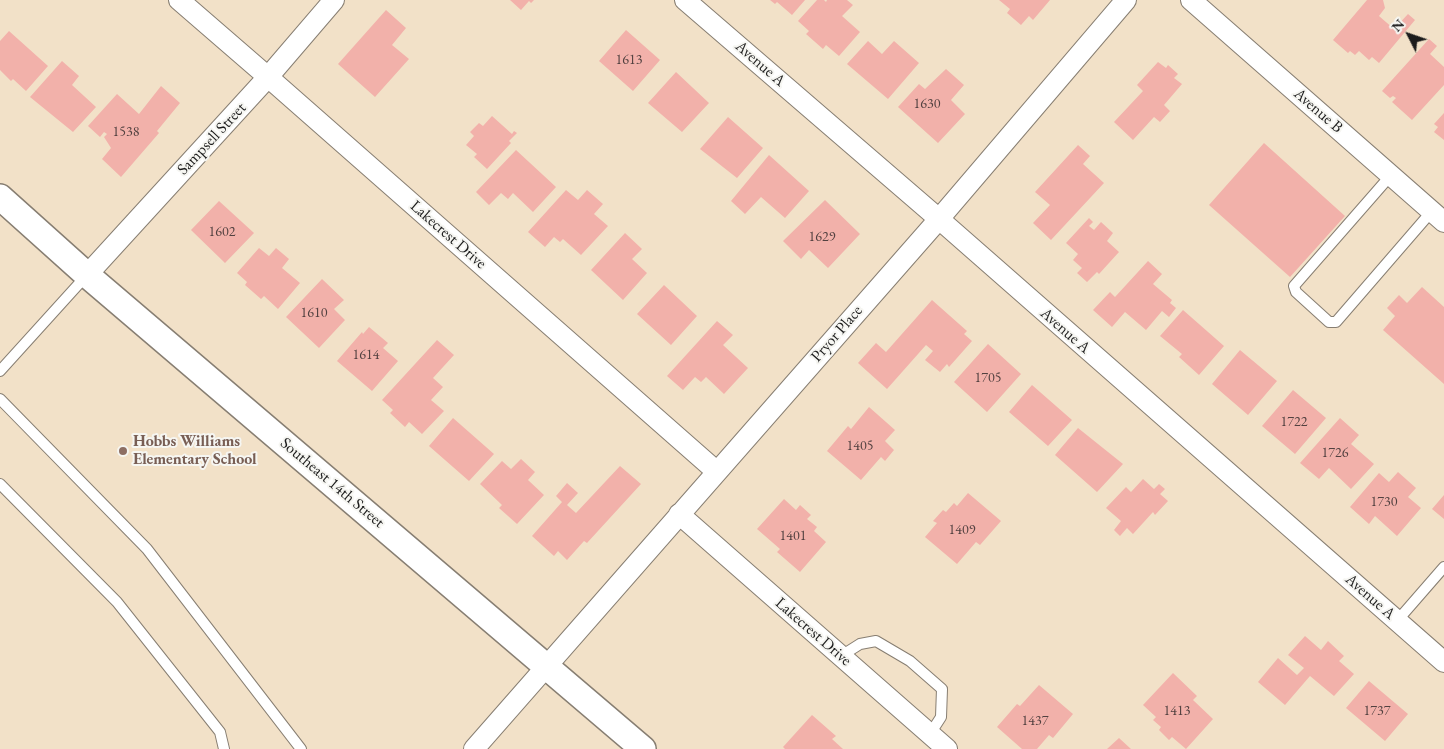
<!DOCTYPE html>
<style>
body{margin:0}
#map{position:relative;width:1444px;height:749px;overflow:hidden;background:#f2e1c8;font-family:"EB Garamond",serif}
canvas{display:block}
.north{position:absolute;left:1384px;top:10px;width:50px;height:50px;-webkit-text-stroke:4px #f6f6f2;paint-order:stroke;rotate:311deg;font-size:14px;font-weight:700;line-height:20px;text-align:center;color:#1c1c1c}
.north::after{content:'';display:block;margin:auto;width:18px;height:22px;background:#1c1c1c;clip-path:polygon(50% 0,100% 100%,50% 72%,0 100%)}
</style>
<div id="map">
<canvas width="1444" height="749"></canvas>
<div class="north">N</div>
</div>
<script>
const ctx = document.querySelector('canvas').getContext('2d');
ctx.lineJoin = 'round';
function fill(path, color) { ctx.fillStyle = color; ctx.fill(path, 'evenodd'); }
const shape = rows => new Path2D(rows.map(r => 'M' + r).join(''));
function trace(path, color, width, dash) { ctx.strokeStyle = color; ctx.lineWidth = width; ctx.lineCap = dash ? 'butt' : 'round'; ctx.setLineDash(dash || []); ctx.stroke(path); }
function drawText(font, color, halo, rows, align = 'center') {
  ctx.font = font + ' "EB Garamond",serif'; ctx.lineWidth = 4; ctx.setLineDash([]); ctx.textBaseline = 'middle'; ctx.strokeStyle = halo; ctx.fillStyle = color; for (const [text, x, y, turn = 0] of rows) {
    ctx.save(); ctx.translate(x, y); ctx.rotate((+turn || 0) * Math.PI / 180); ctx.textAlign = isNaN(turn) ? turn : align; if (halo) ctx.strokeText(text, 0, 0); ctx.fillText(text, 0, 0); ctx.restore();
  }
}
fill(shape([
 [510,0,534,0,531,3,529,1,521,10],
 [770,0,805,0,792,15,777,2,775,4],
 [817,0,824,0,826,2,827,0,847,0,853,5,842,16,860,32,839,56,826,45,823,49,806,34,809,31,798,21],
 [999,0,1050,0,1033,20,1029,16,1021,25,1007,13,1010,9],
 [1367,0,1383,0,1385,8,1379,16,1394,29,1408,14,1415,20,1379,63,1372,57,1369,60,1359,51,1355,55,1350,51,1348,53,1333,40],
 [386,10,406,28,392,45,409,59,375,97,338,64],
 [626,30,660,60,633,91,599,61],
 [9,31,48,66,26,91,13,79,11,81,0,70,0,41],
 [1429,39,1437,46,1430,54,1444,67,1444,85,1412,120,1392,102,1396,98,1393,96,1390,98,1382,91],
 [868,41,882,54,894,41,919,63,888,99,847,64],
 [62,61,79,76,72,85,96,107,73,132,30,97],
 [1158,62,1166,68,1168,65,1178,74,1174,78,1182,84,1164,105,1170,111,1160,122,1154,117,1133,140,1114,122,1143,91,1137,85],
 [946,69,964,85,951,100,965,114,938,143,898,107,919,84,925,89],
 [676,72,709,103,682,132,648,103],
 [161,86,180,103,157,131,159,133,121,177,102,159,111,148,104,137,107,134,104,132,100,137,88,126,117,94,139,114],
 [1444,113,1444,140,1434,132,1438,127,1434,124],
 [492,116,512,134,514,131,517,133,509,141,511,143,487,169,474,157,477,154,466,145,474,136,470,132,479,123,483,126],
 [728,117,763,148,737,178,700,149],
 [1264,143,1345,216,1290,277,1209,205],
 [1078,145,1090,156,1083,164,1104,183,1051,240,1033,223,1050,205,1035,192],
 [516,150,556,187,533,212,513,193,508,199,501,193,489,205,476,192],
 [769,155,809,191,785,218,761,197,745,214,731,201],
 [566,190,578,200,587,190,603,204,594,214,608,226,581,255,563,239,560,242,554,237,545,247,528,232],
 [825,200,860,234,828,268,809,250,801,259,783,241],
 [219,201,254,233,225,263,191,230],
 [1089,218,1093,222,1089,226,1094,230,1101,222,1113,233,1107,241,1119,252,1099,274,1097,272,1087,282,1077,273,1082,268,1073,260,1078,254,1066,243],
 [625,233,642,249,632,259,647,273,623,300,591,270],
 [259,248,269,256,276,248,289,259,282,268,300,283,278,309,264,296,261,299,245,285,247,282,237,273],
 [1148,261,1162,274,1153,284,1172,300,1170,303,1176,308,1169,317,1162,311,1146,330,1125,312,1112,327,1093,310,1110,292,1115,297],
 [322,279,344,300,334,309,345,320,319,348,286,317],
 [664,285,697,316,671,345,637,314],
 [1422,287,1444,307,1444,384,1383,330,1395,316,1387,308,1399,295,1407,303],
 [932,300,967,331,964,334,972,341,949,367,947,364,940,372,925,360,933,351,926,345,887,389,858,363,876,343,886,352],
 [1183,310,1224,346,1199,375,1179,357,1182,354,1160,336],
 [717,321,733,335,723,345,748,368,724,394,706,377,701,382,695,377,683,390,667,376],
 [369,327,388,343,383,348,398,361,372,391,337,361,362,332,363,334],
 [437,340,454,355,433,378,443,387,431,400,444,411,422,434,409,422,405,427,390,413,393,410,382,400],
 [988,344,1021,374,987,412,954,382],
 [1240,350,1277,381,1248,415,1212,384],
 [1032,385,1072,420,1048,446,1009,412],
 [1293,390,1326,418,1295,454,1262,426],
 [869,407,895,430,885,441,894,450,885,461,881,457,861,480,827,451,848,426,851,429],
 [453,418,494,454,469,481,429,446],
 [1340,418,1359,435,1351,444,1374,464,1351,489,1329,468,1319,479,1300,463],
 [1078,428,1123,464,1097,492,1055,455],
 [521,459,535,472,528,480,544,495,517,524,499,508,502,505,480,484,502,461,511,469],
 [620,466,641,484,587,543,584,541,567,560,558,551,554,556,532,536,562,502,556,496,567,483,578,493,567,505,576,513],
 [1398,472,1416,488,1408,497,1421,508,1397,536,1375,516,1369,524,1350,507,1379,473,1389,482],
 [1143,479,1154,489,1159,484,1165,489,1160,494,1168,501,1155,515,1153,512,1133,534,1127,528,1120,536,1114,530,1121,521,1106,508,1126,487,1131,492],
 [968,493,1001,521,980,545,976,542,957,564,925,537,937,523,933,521,943,510,946,512,954,503,957,506],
 [1444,495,1444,519,1432,509],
 [784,499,796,510,800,505,811,515,807,519,817,527,814,531,826,542,800,572,777,552,780,549,757,529],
 [1305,636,1321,650,1328,641,1344,656,1339,661,1354,674,1334,696,1310,676,1285,705,1258,682,1278,658,1297,675,1304,668,1288,655],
 [1173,673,1197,696,1193,700,1213,719,1186,749,1172,737,1169,740,1159,730,1161,727,1153,720,1156,717,1143,705],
 [1369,681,1408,714,1385,741,1346,708],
 [1039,685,1073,714,1053,738,1049,735,1037,749,1022,749,997,727,1017,704,1020,706],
 [812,715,836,736,832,739,843,749,785,749,783,747],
 [1119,738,1131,749,1107,749]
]), '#f2b1aa');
const service = shape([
 [1391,175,1294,286,1296,292,1329,322,1336,322,1432,211],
 [0,371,86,276],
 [0,399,147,549,301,749],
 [0,484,117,602,220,732,224,749],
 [1397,621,1444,567],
 [841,656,860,644,876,641,910,661,942,689,941,717,930,734]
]);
const minor = shape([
 [179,0,268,77,716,471],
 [685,0,939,219,1444,662],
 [1191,0,1444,222],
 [87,275,268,77,334,0],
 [679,514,947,749],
 [474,749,939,219,1126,0]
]);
const tertiary = shape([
 [0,197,87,275,643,749]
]);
trace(service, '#877e72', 12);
trace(minor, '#877e72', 22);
trace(tertiary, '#877e72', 28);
trace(service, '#fff', 10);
trace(minor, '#fff', 20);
trace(tertiary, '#fff', 25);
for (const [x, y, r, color] of [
 [123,451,5,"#8d6e63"]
]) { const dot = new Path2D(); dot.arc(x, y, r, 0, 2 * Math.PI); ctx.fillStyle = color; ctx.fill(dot); trace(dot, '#f6f6f2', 2); }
drawText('14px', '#524140', null, [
 ["1613",629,60],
 ["1630",927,104],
 ["1538",126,132],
 ["1602",222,232],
 ["1629",822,237],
 ["1610",314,313],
 ["1614",366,355],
 ["1705",988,378],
 ["1722",1294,422],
 ["1405",860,446],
 ["1726",1335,453],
 ["1730",1384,502],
 ["1409",962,530],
 ["1401",793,536],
 ["1413",1177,711],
 ["1737",1377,711],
 ["1437",1035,721]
]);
drawText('16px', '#1c1c1c', '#f6f6f2', [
 ["Avenue A",760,64,41],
 ["Avenue B",1318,111,41],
 ["Sampsell Street",212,139,-47],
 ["Lakecrest Drive",448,235,41],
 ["Avenue A",1065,331,41],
 ["Pryor Place",837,334,-49],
 ["Southeast 14th Street",332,483,40],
 ["Avenue A",1370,597,41],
 ["Lakecrest Drive",813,632,41]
]);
drawText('bold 16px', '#785e54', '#f6f6f2', [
 ["Hobbs Williams",133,442],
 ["Elementary School",133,460]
], 'left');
</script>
